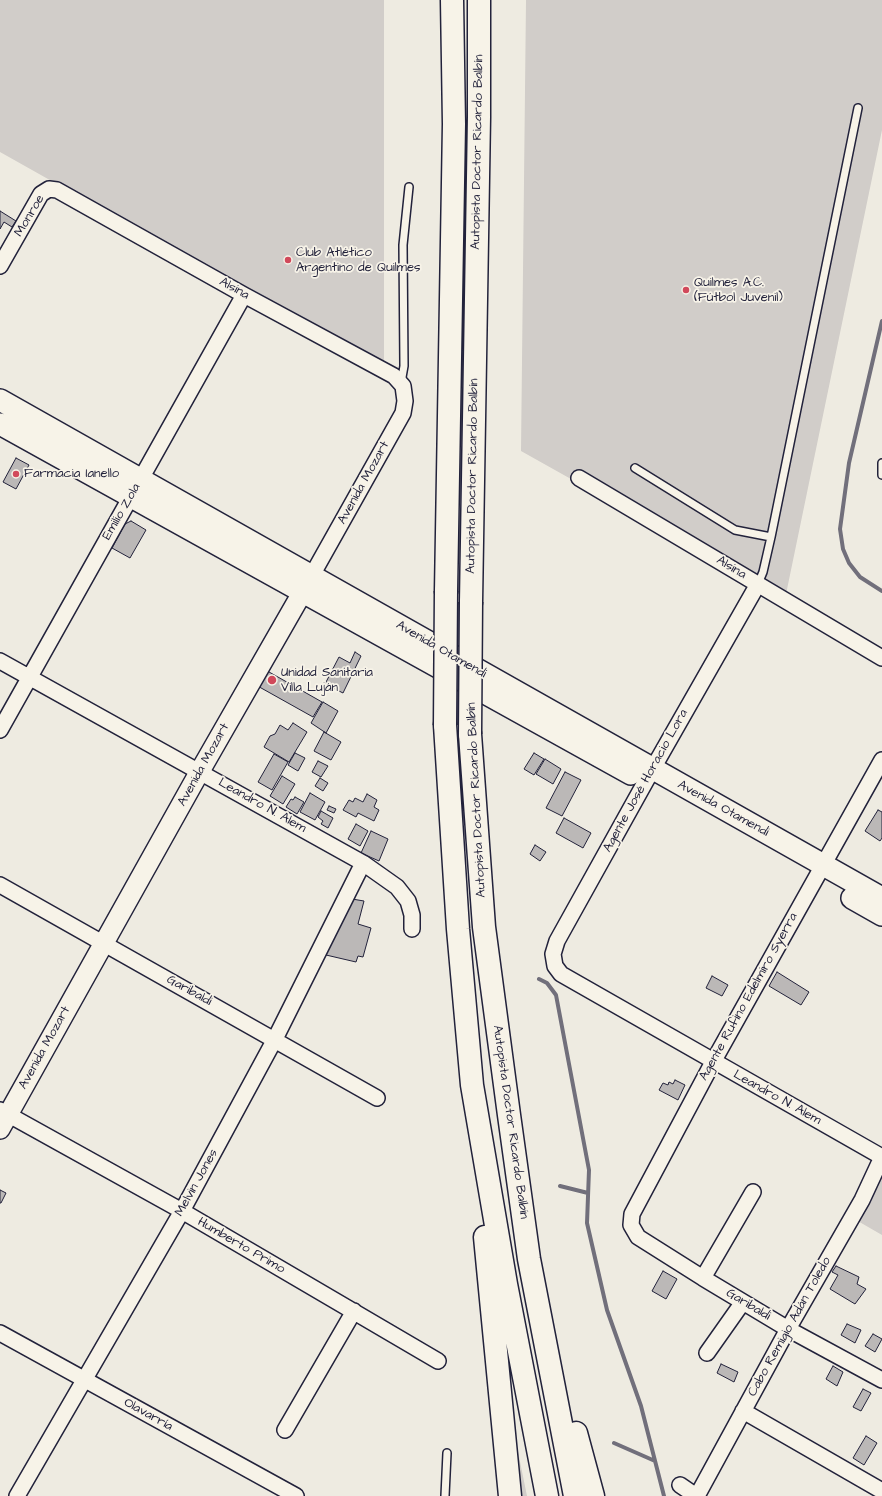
<!DOCTYPE html>
<meta charset="utf-8">
<style>
body{margin:0}
canvas{display:block;background:#eeebe1}
</style>
<canvas width="882" height="1496"></canvas>
<script>
const ctx = document.querySelector('canvas').getContext('2d');
ctx.lineJoin = 'round';
function fill(path, color) { ctx.fillStyle = color; ctx.fill(path, 'evenodd'); }
const shape = rows => new Path2D(rows.map(r => 'M' + r).join(''));
function trace(path, color, width, dash) { ctx.strokeStyle = color; ctx.lineWidth = width; ctx.lineCap = dash ? 'butt' : 'round'; ctx.setLineDash(dash || []); ctx.stroke(path); }
function drawText(font, color, halo, rows, align = 'center') {
  ctx.font = font + ' "Architects Daughter",sans-serif'; ctx.lineWidth = 3.5; ctx.setLineDash([]); ctx.textBaseline = 'middle'; ctx.strokeStyle = halo; ctx.fillStyle = color; for (const [text, x, y, turn = 0] of rows) {
    ctx.save(); ctx.translate(x, y); ctx.rotate((+turn || 0) * Math.PI / 180); ctx.textAlign = isNaN(turn) ? turn : align; if (halo) ctx.strokeText(text, 0, 0); ctx.fillText(text, 0, 0); ctx.restore();
  }
}
fill(shape([
 [0,0,384,0,384,368,0,152],
 [526,0,882,0,882,130,785,599,521,451],
 [882,1175,882,1235,856,1220],
 [516,1442,527,1496,522,1496]
]), '#d1cdc9');
trace(shape([
 [882,321,849,463,840,529,843,549,849,563,860,577,882,591],
 [539,979,547,983,556,995,589,1170,587,1223,607,1310,641,1406,664,1496],
 [560,1186,588,1193],
 [614,1443,655,1461]
]), '#716f7b', 4);
const building = shape([
 [0,211,16,221,12,227,4,222,0,229,0,211],
 [16,458,29,465,16,489,3,482,16,458],
 [131,521,146,530,130,558,112,548,125,524,131,521],
 [355,652,361,656,343,693,325,684,339,657,350,663,355,652],
 [262,668,322,702,313,717,254,684,262,668],
 [323,702,338,711,326,733,311,723,323,702],
 [293,723,307,732,289,762,264,747,270,736,275,734,280,725,288,730,293,723],
 [324,732,341,742,331,760,314,751,324,732],
 [295,753,305,758,298,771,288,765,295,753],
 [534,753,544,759,534,775,524,769,534,753],
 [274,754,288,762,272,790,258,782,274,754],
 [545,759,561,769,553,784,536,774,545,759],
 [318,761,328,766,321,777,312,772,318,761],
 [565,772,581,780,562,816,546,808,565,772],
 [282,776,295,784,283,804,270,796,282,776],
 [320,778,328,783,323,791,315,786,320,778],
 [310,793,325,802,315,820,300,812,310,793],
 [367,794,377,800,374,807,379,810,374,821,358,813,356,817,343,810,349,800,353,802,355,798,363,802,367,794],
 [295,797,304,802,297,814,286,807,291,799,293,800,295,797],
 [329,806,336,809,334,813,327,810,329,806],
 [878,810,882,812,882,838,880,841,865,831,878,810],
 [321,811,333,818,328,828,321,824,323,821,318,817,321,811],
 [564,818,591,833,583,848,556,833,564,818],
 [356,824,368,831,360,846,348,839,356,824],
 [371,831,388,839,379,861,361,853,371,831],
 [535,845,546,852,540,861,530,854,535,845],
 [346,898,364,901,358,924,371,928,363,957,358,956,356,962,326,955,329,940,346,898],
 [777,972,809,992,801,1005,769,986,777,972],
 [712,976,728,985,722,996,706,988,712,976],
 [675,1080,685,1085,678,1100,659,1090,663,1083,668,1085,669,1082,673,1084,675,1080],
 [0,1190,6,1193,1,1203,0,1203,0,1190],
 [836,1266,859,1277,857,1284,866,1289,855,1304,830,1289,838,1275,832,1272,836,1266],
 [663,1271,677,1279,666,1299,652,1291,663,1271],
 [847,1324,861,1330,855,1343,841,1335,847,1324],
 [873,1334,882,1339,875,1352,865,1346,873,1334],
 [721,1364,738,1372,734,1382,717,1373,721,1364],
 [833,1366,843,1372,837,1386,826,1379,833,1366],
 [863,1389,871,1393,861,1411,853,1407,863,1389],
 [866,1436,877,1443,864,1465,853,1458,866,1436]
]);
fill(building, '#bbb8b7');
trace(building, '#22223b', 1);
const service = shape([
 [401,383,404,366,403,245,409,187],
 [882,463,882,475],
 [635,468,735,530,771,537],
 [758,584,763,572,771,537,858,108],
 [445,1496,447,1453]
]);
const minor = shape([
 [0,266,41,194,49,189,57,190,244,295,394,376,403,386,405,401,403,413,311,577],
 [579,478,882,658],
 [758,584,652,770,557,941,553,954,555,966,561,974,568,978,882,1157],
 [0,661,363,863,397,887,408,901,412,915,412,929],
 [0,730,244,295],
 [882,760,713,1062,632,1214,631,1225,638,1237,703,1278,788,1329,882,1380],
 [0,885,377,1098],
 [0,1110,182,1211,438,1361],
 [703,1278,753,1192],
 [0,1333,296,1496],
 [707,1353,743,1302],
 [743,1411,882,1491],
 [285,1430,354,1311],
 [680,1485,696,1496],
 [17,1496,182,1211,275,1039,363,863],
 [697,1496,788,1329,862,1200,882,1157]
]);
const tertiary = shape([
 [0,1129,200,771,310,579]
]);
const secondary = shape([
 [0,400,882,898],
 [0,424,631,774],
 [852,898,882,915]
]);
const motorway = shape([
 [446,591,454,124,452,0],
 [471,602,479,117,479,0],
 [445,725,458,929,472,1085,506,1284,547,1496],
 [470,734,484,927,509,1115,529,1259,575,1496],
 [485,1237,510,1496],
 [576,1433,593,1496]
]);
trace(service, '#22223b', 10);
trace(minor, '#22223b', 18);
trace(tertiary, '#22223b', 22);
trace(secondary, '#22223b', 24);
trace(motorway, '#22223b', 25);
trace(service, '#f7f3e8', 7);
trace(minor, '#f7f3e8', 15);
trace(tertiary, '#f7f3e8', 19);
trace(secondary, '#f7f3e8', 21);
trace(motorway, '#f7f3e8', 22);
const motorwayBridge = shape([
 [445,725,446,591],
 [470,734,471,602]
]);
trace(motorwayBridge, '#22223b', 25, []);
trace(motorwayBridge, '#f7f3e8', 22);
for (const [x, y, r, color] of [
 [288,260,4,"#d1495b"],
 [686,290,4,"#d1495b"],
 [16,474,4,"#d1495b"],
 [272,680,5,"#d1495b"]
]) { const dot = new Path2D(); dot.arc(x, y, r, 0, 2 * Math.PI); ctx.fillStyle = color; ctx.fill(dot); trace(dot, '#f7f3e8', 1.5); }
drawText('13px', '#22223b', '#f7f3e8', [
 ["Autopista Doctor Ricardo Balbín",478,152,-89],
 ["Monroe",30,216,-59],
 ["Alsina",234,289,29],
 ["Autopista Doctor Ricardo Balbín",473,476,-89],
 ["Avenida Mozart",364,483,-61],
 ["Emilio Zola",122,512,-60],
 ["Alsina",731,568,31],
 ["Avenida Otamendi",441,650,30],
 ["Avenida Mozart",204,765,-61],
 ["Agente José Horacio Lora",646,781,-61],
 ["Autopista Doctor Ricardo Balbín",477,800,-93],
 ["Leandro N. Alem",262,806,29],
 ["Avenida Otamendi",723,809,29],
 ["Garibaldi",189,991,29],
 ["Agente Rufino Edelmiro Syerra",749,997,-61],
 ["Avenida Mozart",45,1048,-61],
 ["Leandro N. Alem",777,1098,29],
 ["Autopista Doctor Ricardo Balbín",510,1122,82],
 ["Melvin Jones",197,1183,-61],
 ["Humberto Primo",241,1246,30],
 ["Garibaldi",748,1305,31],
 ["Cabo Remigio Adán Toledo",790,1327,-61],
 ["Olavarría",148,1415,29]
]);
drawText('13px', '#22223b', '#f7f3e8', [
 ["Club Atlético",296,253],
 ["Argentino de Quilmes",296,268],
 ["Quilmes A.C.",694,283],
 ["(Fútbol Juvenil)",694,298],
 ["Farmacia Ianello",24,474],
 ["Unidad Sanitaria",281,673],
 ["Villa Luján",281,688]
], 'left');
</script>
